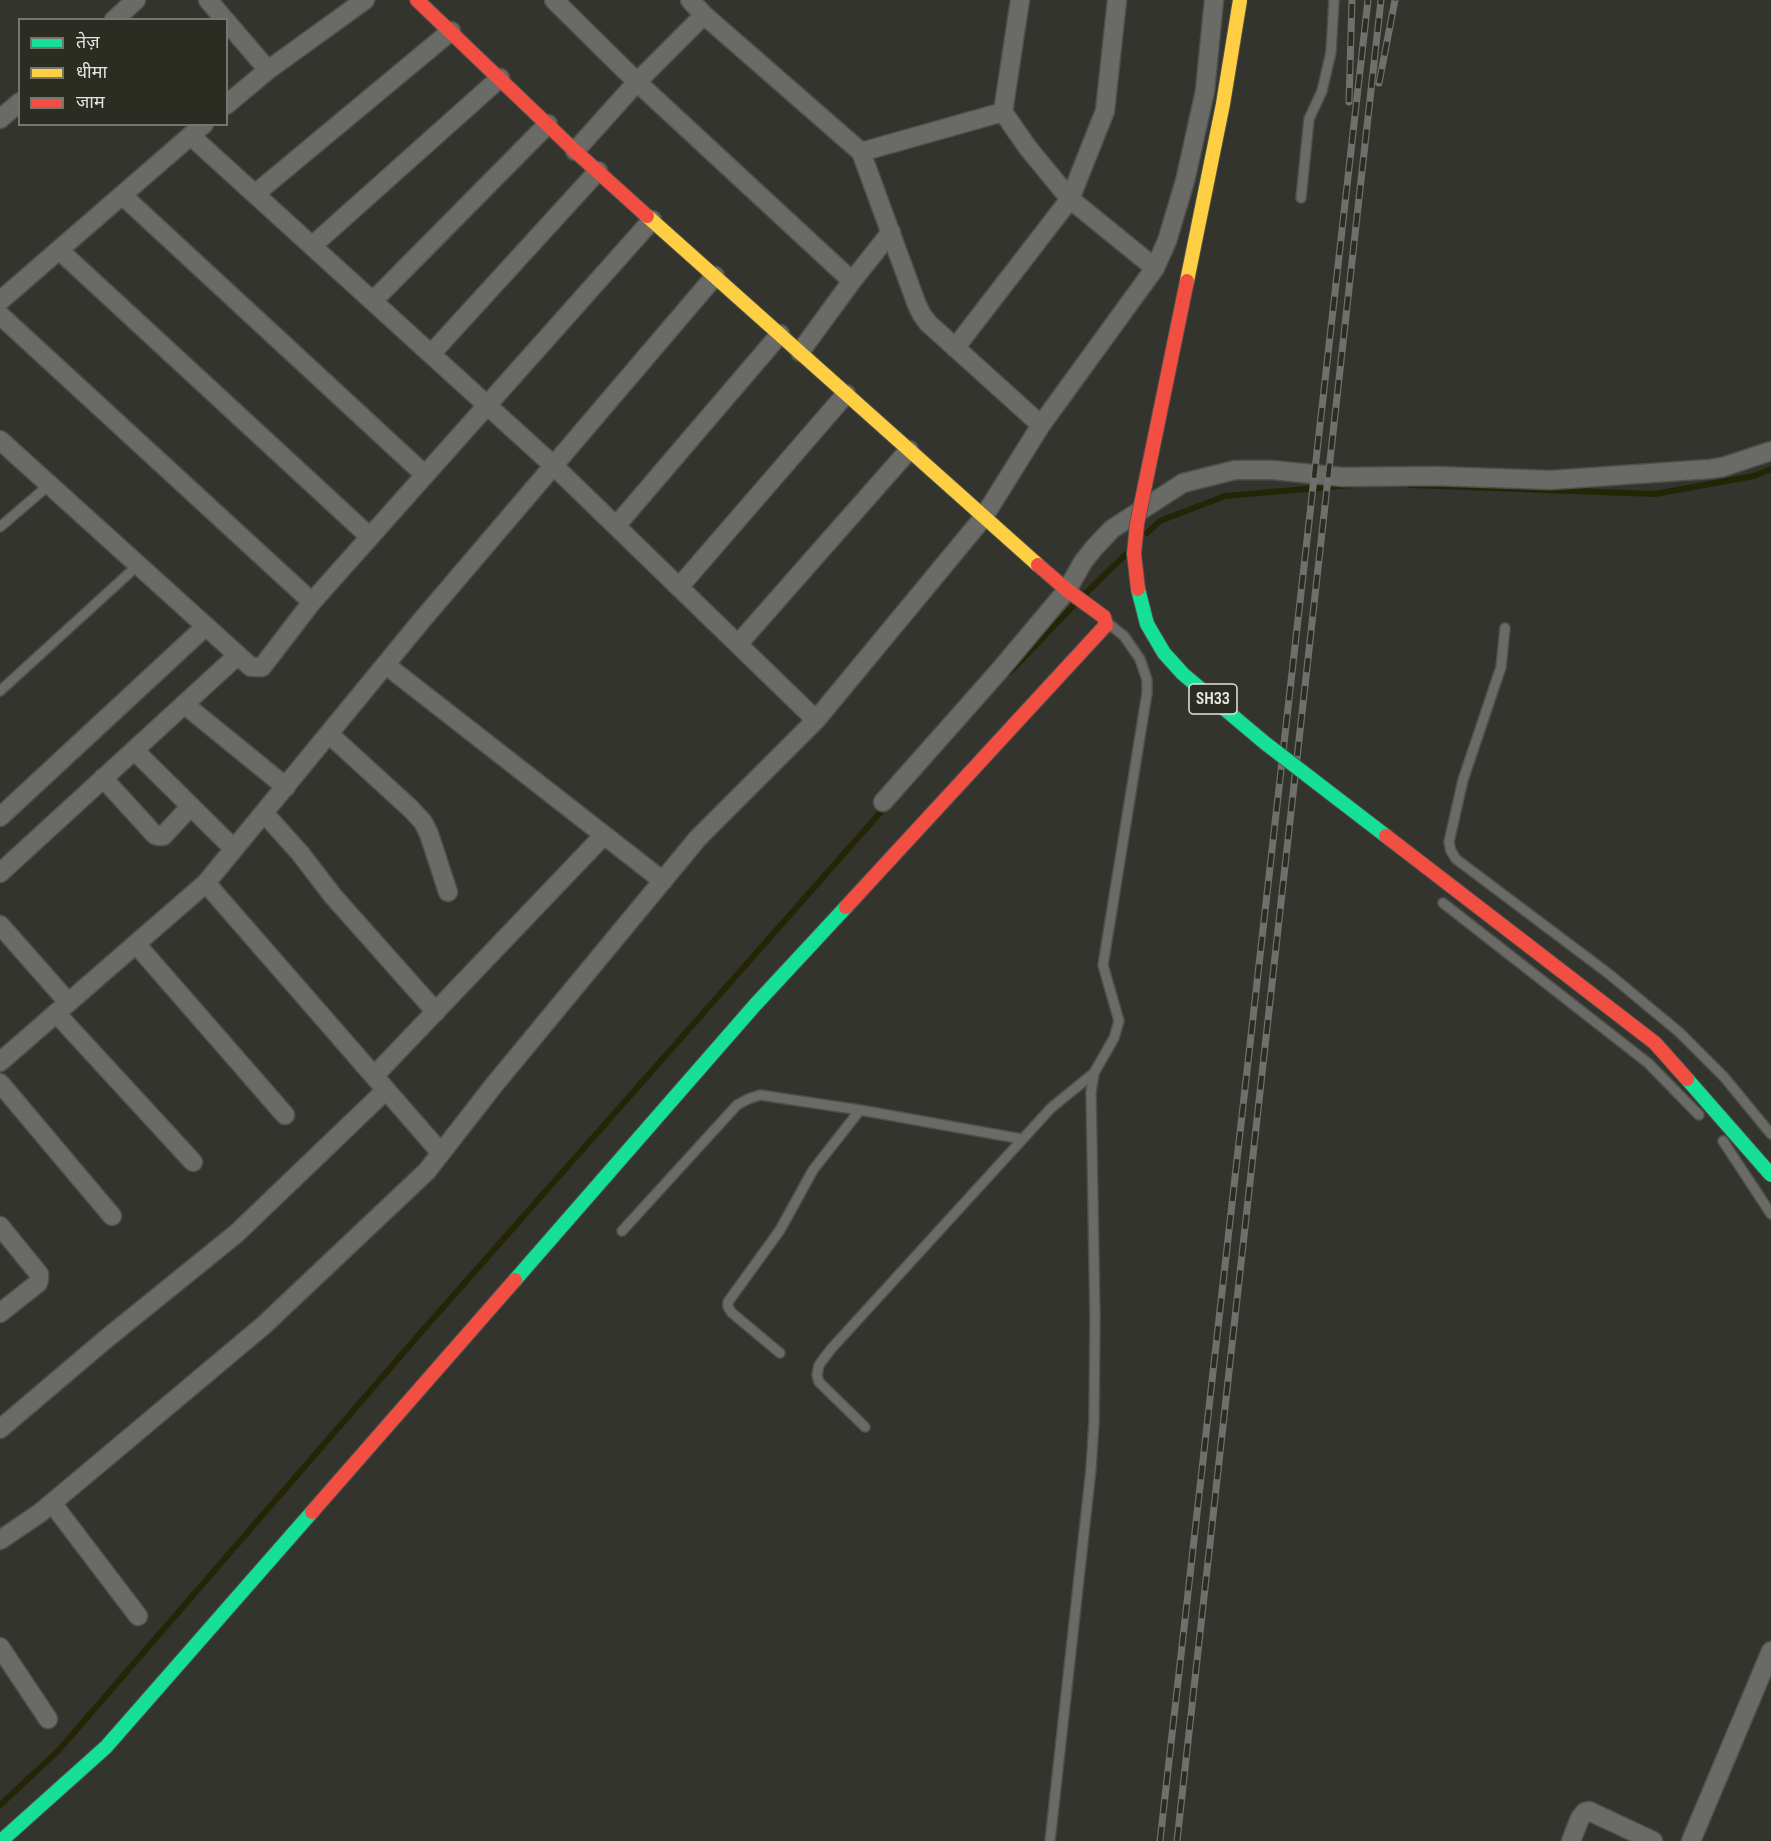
<!DOCTYPE html>
<meta charset="utf-8">
<style>
body{margin:0}
#map{position:relative;width:1771px;height:1841px;overflow:hidden;background:#33342e;font-family:"Sofia Sans Condensed","Noto Sans Devanagari",sans-serif}
canvas{display:block}
.legend{position:absolute;left:18px;top:18px;width:210px;height:108px;box-sizing:border-box;background:#2b2c22;border:2px solid #75766d;margin:0;padding:8px 10px;list-style:none;font-size:18px;color:#e4e5de}
.legend li{display:flex;align-items:center;gap:12px;height:30px}
.legend b{width:30px;border:2px solid #75766d}
</style>
<div id="map">
<canvas width="1771" height="1841"></canvas>
<ul class="legend">
<li><b style="height:8px;background:#16e098"></b>तेज़</li>
<li><b style="height:8px;background:#ffcf43"></b>धीमा</li>
<li><b style="height:8px;background:#f24e42"></b>जाम</li>
</ul>
</div>
<script>
const ctx = document.querySelector('canvas').getContext('2d');
ctx.lineJoin = 'round';
const shape = rows => new Path2D(rows.map(r => 'M' + r).join(''));
function trace(path, color, width, dash) { ctx.strokeStyle = color; ctx.lineWidth = width; ctx.lineCap = dash ? 'butt' : 'round'; ctx.setLineDash(dash || []); ctx.stroke(path); }
function drawText(font, color, halo, rows, align = 'center') {
  ctx.font = font + ' "Sofia Sans Condensed",sans-serif'; ctx.lineWidth = 4.5; ctx.setLineDash([]); ctx.textBaseline = 'middle'; ctx.strokeStyle = halo; ctx.fillStyle = color; for (const [text, x, y, turn = 0] of rows) {
    ctx.save(); ctx.translate(x, y); ctx.rotate((+turn || 0) * Math.PI / 180); ctx.textAlign = isNaN(turn) ? turn : align; if (halo) ctx.strokeText(text, 0, 0); ctx.fillText(text, 0, 0); ctx.restore();
  }
}
trace(shape([
 [1410,485,1655,494,1754,476,1771,469],
 [1147,533,1160,521,1225,496,1352,485],
 [1085,594,1125,555],
 [1010,672,1076,603],
 [0,1805,58,1751,423,1330,887,805]
]), '#242505', 6);
const lane = shape([
 [1301,198,1309,119,1322,91,1331,52,1334,0],
 [0,527,49,485],
 [1505,628,1501,667,1463,780,1449,842,1451,851,1456,859,1609,974,1679,1032,1724,1077,1771,1134],
 [0,691,138,565],
 [1443,903,1648,1063,1699,1115],
 [1723,1141,1771,1214],
 [622,1231,737,1105,748,1099,760,1095,860,1110,1022,1139],
 [780,1353,732,1313,728,1307,728,1302,780,1230,813,1170,860,1110],
 [865,1427,819,1382,817,1375,819,1365,831,1349,1051,1108,1094,1073],
 [1050,1841,1091,1469,1094,1422,1095,1317,1091,1092,1094,1073,1114,1038,1119,1021,1103,965,1147,693,1147,680,1140,659,1124,636,1109,624]
]);
const street = shape([
 [208,0,225,20],
 [554,0,637,82,852,281,891,232],
 [690,0,704,15,861,152,917,305,922,315,928,323,1041,425],
 [1020,0,1003,112,1028,148,1070,199,1155,268],
 [114,20,136,0],
 [226,21,268,70],
 [226,105,268,70,365,0],
 [0,119,20,102],
 [191,136,554,466,816,720],
 [575,151,637,82,704,15],
 [861,152,1003,112],
 [255,194,451,31],
 [122,195,425,475],
 [312,246,500,78],
 [59,250,370,537],
 [0,301,204,124],
 [373,301,548,124],
 [0,315,312,602],
 [955,348,1070,199,1105,111,1117,0],
 [800,352,852,281],
 [431,354,598,171],
 [0,440,251,667,262,667,312,602,652,220],
 [616,526,780,334],
 [680,586,846,394],
 [739,643,909,450],
 [386,665,663,881],
 [184,704,286,787],
 [329,734,411,809,423,822,429,834,448,892],
 [134,750,234,849],
 [103,778,155,835,159,836,163,836,191,806],
 [883,802,999,671,1067,590,1083,562,1094,548,1112,529,1183,483,1235,470,1272,470,1343,477,1435,476,1551,480,1710,469,1723,467,1771,451],
 [264,813,300,853,333,896,436,1012],
 [0,817,206,626],
 [0,873,238,655],
 [206,883,441,1153],
 [0,925,68,1002],
 [136,944,285,1115],
 [56,1013,193,1162],
 [0,1062,206,883,422,620,715,276],
 [374,1076,604,835],
 [0,1083,112,1216],
 [0,1226,39,1274,39,1279,38,1283,0,1313],
 [0,1429,106,1339,237,1233,386,1090],
 [52,1503,138,1616],
 [0,1540,40,1513,264,1325,427,1171,494,1085,698,838,816,720,983,518,1041,425,1155,268,1167,241,1185,181,1205,91,1214,0],
 [0,1647,48,1719],
 [1571,1841,1580,1818,1585,1812,1589,1811,1653,1841],
 [1691,1841,1771,1651]
]);
const fast = shape([
 [515,1280,755,1005,846,907],
 [1,1841,106,1747,312,1512]
]);
const slow = shape([
 [647,216,1038,565]
]);
const jam = shape([
 [417,0,575,151,647,216],
 [846,907,1106,625,1104,617,1067,590,1038,565],
 [312,1512,515,1280]
]);
trace(lane, '#4f504b', 12);
trace(street, '#4f504b', 21);
trace(fast, '#4f504b', 16);
trace(slow, '#4f504b', 16);
trace(jam, '#4f504b', 16);
trace(lane, '#6a6b67', 9);
trace(street, '#6a6b67', 18);
trace(fast, '#16e098', 14);
trace(slow, '#ffcf43', 14);
trace(jam, '#f24e42', 14);
const rail = shape([
 [1379,83,1395,0],
 [1349,102,1352,0],
 [1160,1841,1368,0],
 [1177,1841,1381,0]
]);
trace(rail, '#6f706b', 7);
trace(rail, '#2b2c22', 4.5, [14]);
const fastBridge = shape([
 [1138,589,1147,624,1164,653,1183,674,1265,743,1386,836],
 [1687,1079,1771,1175]
]);
const slowBridge = shape([
 [1187,281,1223,104,1240,0]
]);
const jamBridge = shape([
 [1138,589,1134,554,1137,524,1187,281],
 [1386,836,1655,1043,1687,1079]
]);
trace(fastBridge, '#4f504b', 16, []);
trace(slowBridge, '#4f504b', 16, []);
trace(jamBridge, '#4f504b', 16, []);
trace(fastBridge, '#16e098', 14);
trace(slowBridge, '#ffcf43', 14);
trace(jamBridge, '#f24e42', 14);
for (const [x, y, w] of [
 [1213,699,48]
]) { const box = new Path2D(); box.roundRect(x - w / 2, y - 15, w, 30, 4.5); ctx.fillStyle = '#2b2c22'; ctx.fill(box); trace(box, '#e4e5de', 1.5); }
drawText('bold 18px', '#e4e5de', null, [
 ["SH33",1213,699]
]);
</script>
